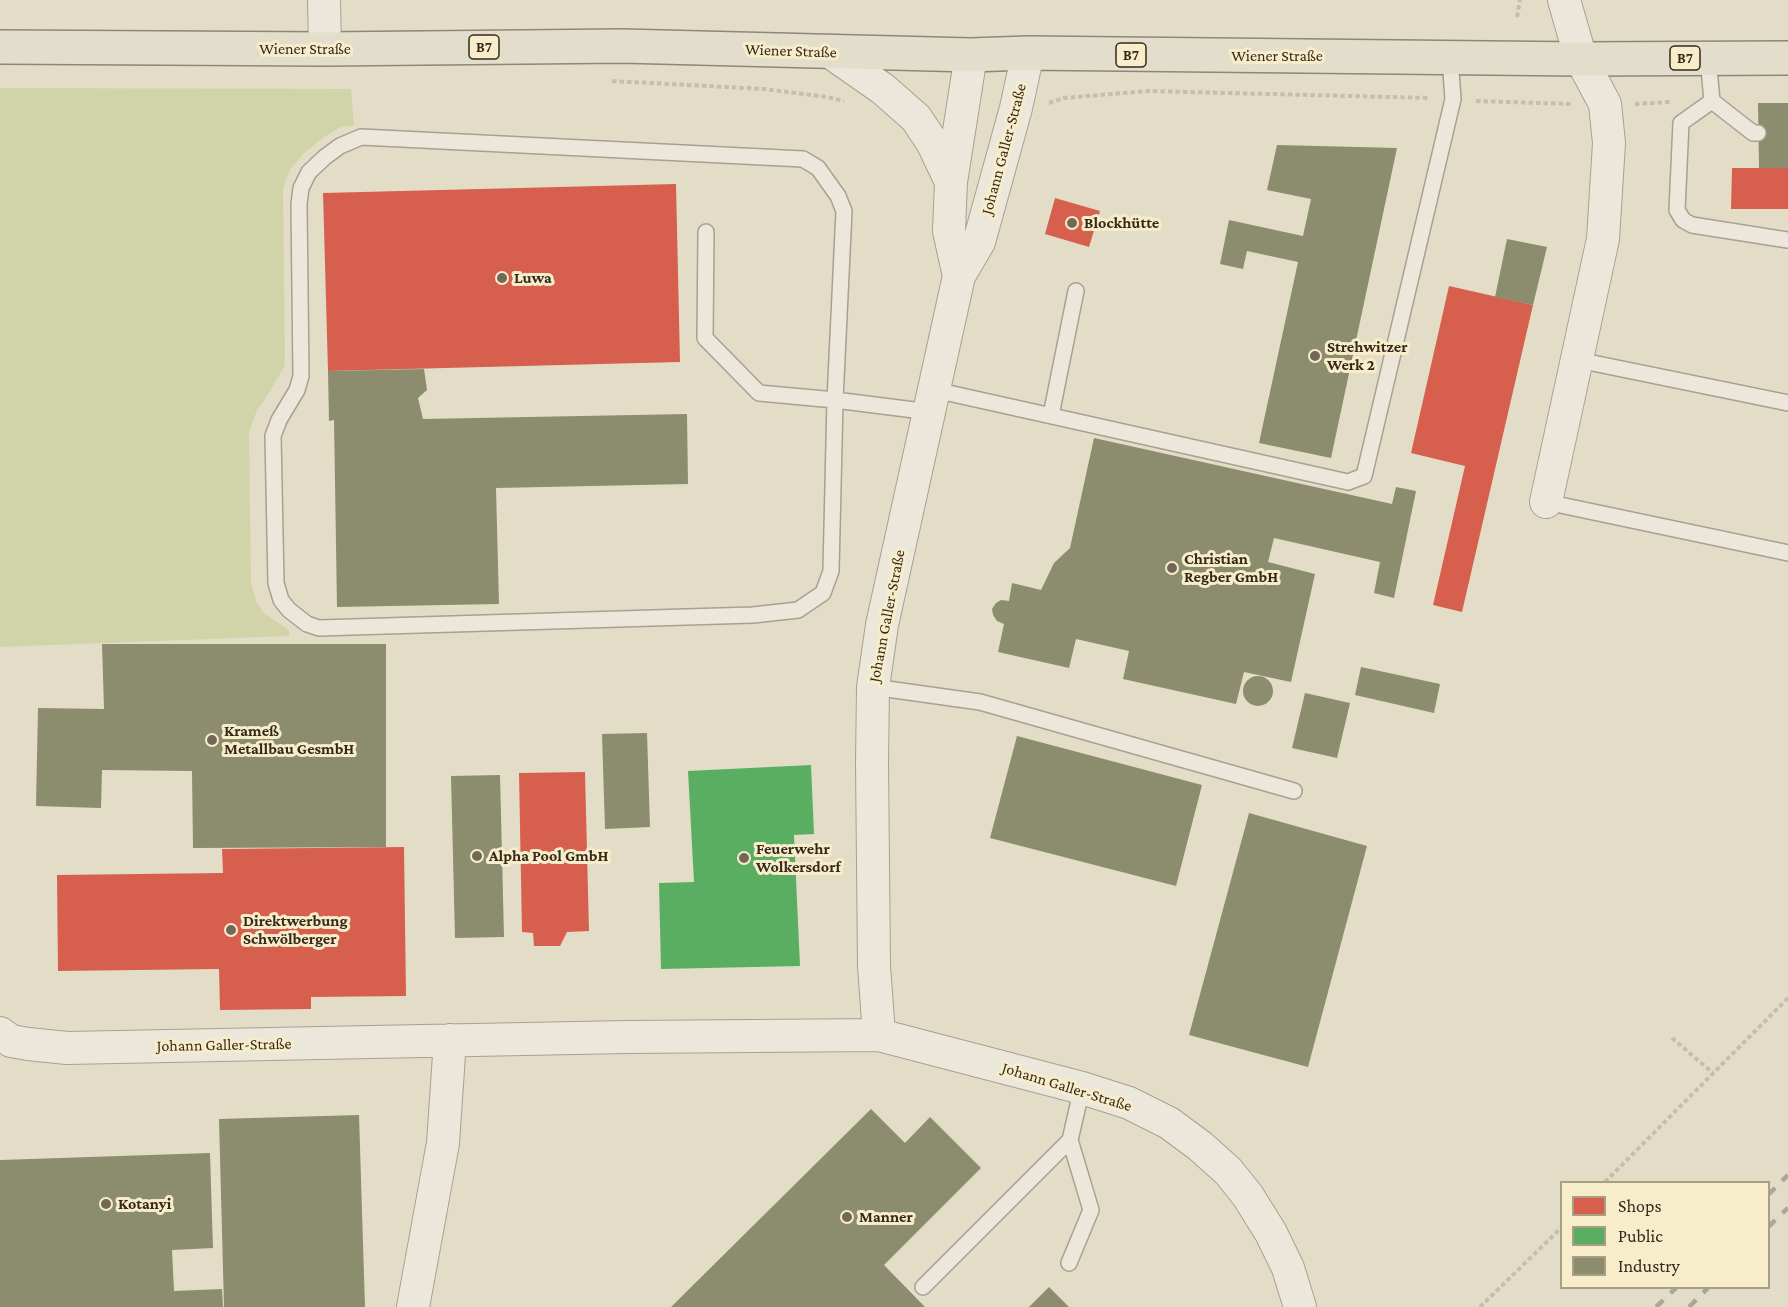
<!DOCTYPE html>
<meta charset="utf-8">
<style>
body{margin:0}
#map{position:relative;width:1788px;height:1307px;overflow:hidden;background:#e3ddc8;font-family:"Crimson Pro",serif}
canvas{display:block}
.legend{position:absolute;left:1560px;top:1181px;width:210px;height:108px;box-sizing:border-box;background:#f7edcb;border:2px solid #aa9f84;margin:0;padding:8px 10px;list-style:none;font-size:18px;color:#36291a}
.legend li{display:flex;align-items:center;gap:12px;height:30px}
.legend b{width:30px;border:2px solid #aa9f84}
</style>
<div id="map">
<canvas width="1788" height="1307"></canvas>
<ul class="legend">
<li><b style="height:16px;background:#d6604d"></b>Shops</li>
<li><b style="height:16px;background:#5aae61"></b>Public</li>
<li><b style="height:16px;background:#8c8c6e"></b>Industry</li>
</ul>
</div>
<script>
const ctx = document.querySelector('canvas').getContext('2d');
ctx.lineJoin = 'round';
function fill(path, color) { ctx.fillStyle = color; ctx.fill(path, 'evenodd'); }
const shape = rows => new Path2D(rows.map(r => 'M' + r).join(''));
function trace(path, color, width, dash) { ctx.strokeStyle = color; ctx.lineWidth = width; ctx.lineCap = dash ? 'butt' : 'round'; ctx.setLineDash(dash || []); ctx.stroke(path); }
function drawText(font, color, halo, rows, align = 'center') {
  ctx.font = font + ' "Crimson Pro",serif'; ctx.lineWidth = 6; ctx.setLineDash([]); ctx.textBaseline = 'middle'; ctx.strokeStyle = halo; ctx.fillStyle = color; for (const [text, x, y, turn = 0] of rows) {
    ctx.save(); ctx.translate(x, y); ctx.rotate((+turn || 0) * Math.PI / 180); ctx.textAlign = isNaN(turn) ? turn : align; if (halo) ctx.strokeText(text, 0, 0); ctx.fillText(text, 0, 0); ctx.restore();
  }
}
fill(shape([
 [0,88,351,89,354,126,341,127,324,137,303,154,290,170,283,188,285,358,284,367,264,401,257,410,249,432,251,583,257,603,264,613,286,628,290,632,289,636,0,647]
]), '#d1d4a9');
fill(shape([
 [1732,168,1788,168,1788,209,1731,209],
 [676,184,680,362,328,371,323,193],
 [1055,198,1100,211,1089,247,1045,234],
 [1449,286,1533,305,1462,612,1433,605,1465,466,1411,453],
 [585,772,589,931,567,932,560,946,534,946,533,933,522,932,519,773],
 [404,847,406,996,311,997,311,1009,220,1010,219,969,58,971,57,875,223,873,222,849]
]), '#d6604d');
fill(shape([
 [811,765,814,834,794,835,800,966,661,969,659,883,694,882,688,771]
]), '#5aae61');
fill(shape([
 [1758,103,1788,103,1788,168,1759,168],
 [1277,145,1397,148,1331,458,1259,443,1298,262,1247,251,1243,269,1220,264,1229,220,1303,236,1311,199,1267,190],
 [1507,239,1547,247,1533,305,1495,297],
 [424,369,427,390,418,398,423,419,687,414,688,484,496,488,499,604,337,607,334,420,329,421,328,371],
 [1094,438,1392,504,1396,487,1416,491,1394,598,1374,593,1380,562,1274,538,1268,562,1315,574,1291,682,1244,672,1236,704,1123,679,1129,651,1076,639,1069,668,998,652,1004,624,997,621,993,615,992,609,996,603,1001,600,1009,601,1012,583,1041,590,1054,563,1070,548],
 [102,644,386,644,386,847,193,848,192,771,102,770,101,808,36,806,38,708,104,709],
 [1361,667,1440,684,1434,713,1355,695],
 '1243 691a15 15 0 1 1 30 0a15 15 0 1 1-30 0Z',
 [1305,693,1350,703,1337,758,1292,748],
 [647,733,650,827,605,829,602,734],
 [1017,736,1202,785,1176,886,990,838],
 [500,775,504,937,455,938,451,776],
 [1249,813,1367,846,1308,1067,1189,1035],
 [871,1109,905,1143,930,1117,981,1168,884,1265,925,1307,671,1307],
 [359,1115,365,1307,224,1307,219,1119],
 [210,1153,213,1248,172,1250,174,1291,222,1289,223,1307,0,1307,0,1160],
 [1049,1287,1069,1307,1029,1307]
]), '#8c8c6e');
const lane = shape([
 [1708,58,1712,101,1753,133,1758,133],
 [1712,101,1681,123,1677,210,1683,220,1692,225,1788,240],
 [706,232,705,338,759,393,835,400,831,571,823,593,798,610,753,615,319,628,307,624,289,610,281,600,276,583,273,436,279,420,297,390,301,376,299,204,301,188,309,172,325,157,340,146,361,137,803,159,818,168,838,196,844,211,835,400,930,412],
 [1578,360,1788,403],
 [935,390,1348,482,1364,476,1453,99,1450,58],
 [1051,415,1076,291],
 [1546,502,1788,553],
 [873,687,980,702,1294,791],
 [1069,1263,1091,1210,1070,1140],
 [923,1287,1070,1140,1082,1088]
]);
const street = shape([
 [324,0,325,49],
 [830,52,883,89,916,118,932,142,951,182],
 [959,276,949,231,951,182,971,55],
 [1546,502,1603,239,1609,143,1605,104,1581,59,1564,0],
 [0,1033,11,1041,28,1044,67,1048,626,1037,879,1035,1082,1088,1129,1103,1169,1123,1200,1146,1228,1171,1248,1196,1271,1233,1288,1268,1300,1307],
 [879,1035,874,966,872,763,873,687,882,625,959,276,979,242,1016,108,1028,53],
 [413,1307,443,1143,450,1040]
]);
const primary = shape([
 [0,47,325,49,622,46,971,55,1028,53,1581,59,1788,58]
]);
trace(lane, '#a8a092', 18);
trace(street, '#a8a092', 34);
trace(primary, '#8d8679', 36);
trace(shape([
 [1517,17,1520,0],
 [612,81,764,89,827,97,844,101],
 [1476,101,1571,104],
 [1049,103,1064,98,1148,91,1430,98],
 [1635,104,1670,102],
 [1672,1038,1713,1073],
 [1605,1182,1788,998],
 [1480,1307,1562,1227]
]), '#c3beb1', 4, [4.5, 3]);
trace(lane, '#ebe7da', 15);
trace(street, '#ebe7da', 32);
trace(primary, '#e3ddcb', 33);
trace(shape([
 [1768,1195,1788,1175],
 [1768,1227,1788,1208],
 [1656,1307,1676,1288],
 [1689,1307,1708,1288]
]), '#aaa69b', 4.5, [10, 10]);
for (const [x, y, r, color] of [
 [1072,223,6,"#736857"],
 [502,278,6,"#736857"],
 [1315,356,6,"#736857"],
 [1172,568,6,"#736857"],
 [212,740,6,"#736857"],
 [477,856,6,"#736857"],
 [744,858,6,"#736857"],
 [231,930,6,"#736857"],
 [106,1204,6,"#736857"],
 [847,1217,6,"#736857"]
]) { const dot = new Path2D(); dot.arc(x, y, r, 0, 2 * Math.PI); ctx.fillStyle = color; ctx.fill(dot); trace(dot, '#f7edcb', 2); }
for (const [x, y, w] of [
 [484,47,30],
 [1131,55,30],
 [1685,58,30]
]) { const box = new Path2D(); box.roundRect(x - w / 2, y - 12, w, 24, 4.5); ctx.fillStyle = '#f7edcb'; ctx.fill(box); trace(box, '#36291a', 1.5); }
drawText('bold 15px', '#36291a', null, [
 ["B7",484,47],
 ["B7",1131,55],
 ["B7",1685,58]
]);
drawText('16px', '#36291a', '#f7edcb', [
 ["Wiener Straße",305,49],
 ["Wiener Straße",791,51,2],
 ["Wiener Straße",1277,56],
 ["Johann Galler-Straße",1004,149,-75],
 ["Johann Galler-Straße",887,616,-79],
 ["Johann Galler-Straße",224,1045,-1],
 ["Johann Galler-Straße",1067,1087,17]
]);
drawText('bold 16px', '#36291a', '#f7edcb', [
 ["Blockhütte",1084,223],
 ["Luwa",514,278],
 ["Strehwitzer",1327,347],
 ["Werk 2",1327,365],
 ["Christian",1184,559],
 ["Regber GmbH",1184,577],
 ["Krameß",224,731],
 ["Metallbau GesmbH",224,749],
 ["Feuerwehr",756,849],
 ["Wolkersdorf",756,867],
 ["Alpha Pool GmbH",489,856],
 ["Direktwerbung",243,921],
 ["Schwölberger",243,939],
 ["Kotanyi",118,1204],
 ["Manner",859,1217]
], 'left');
</script>
